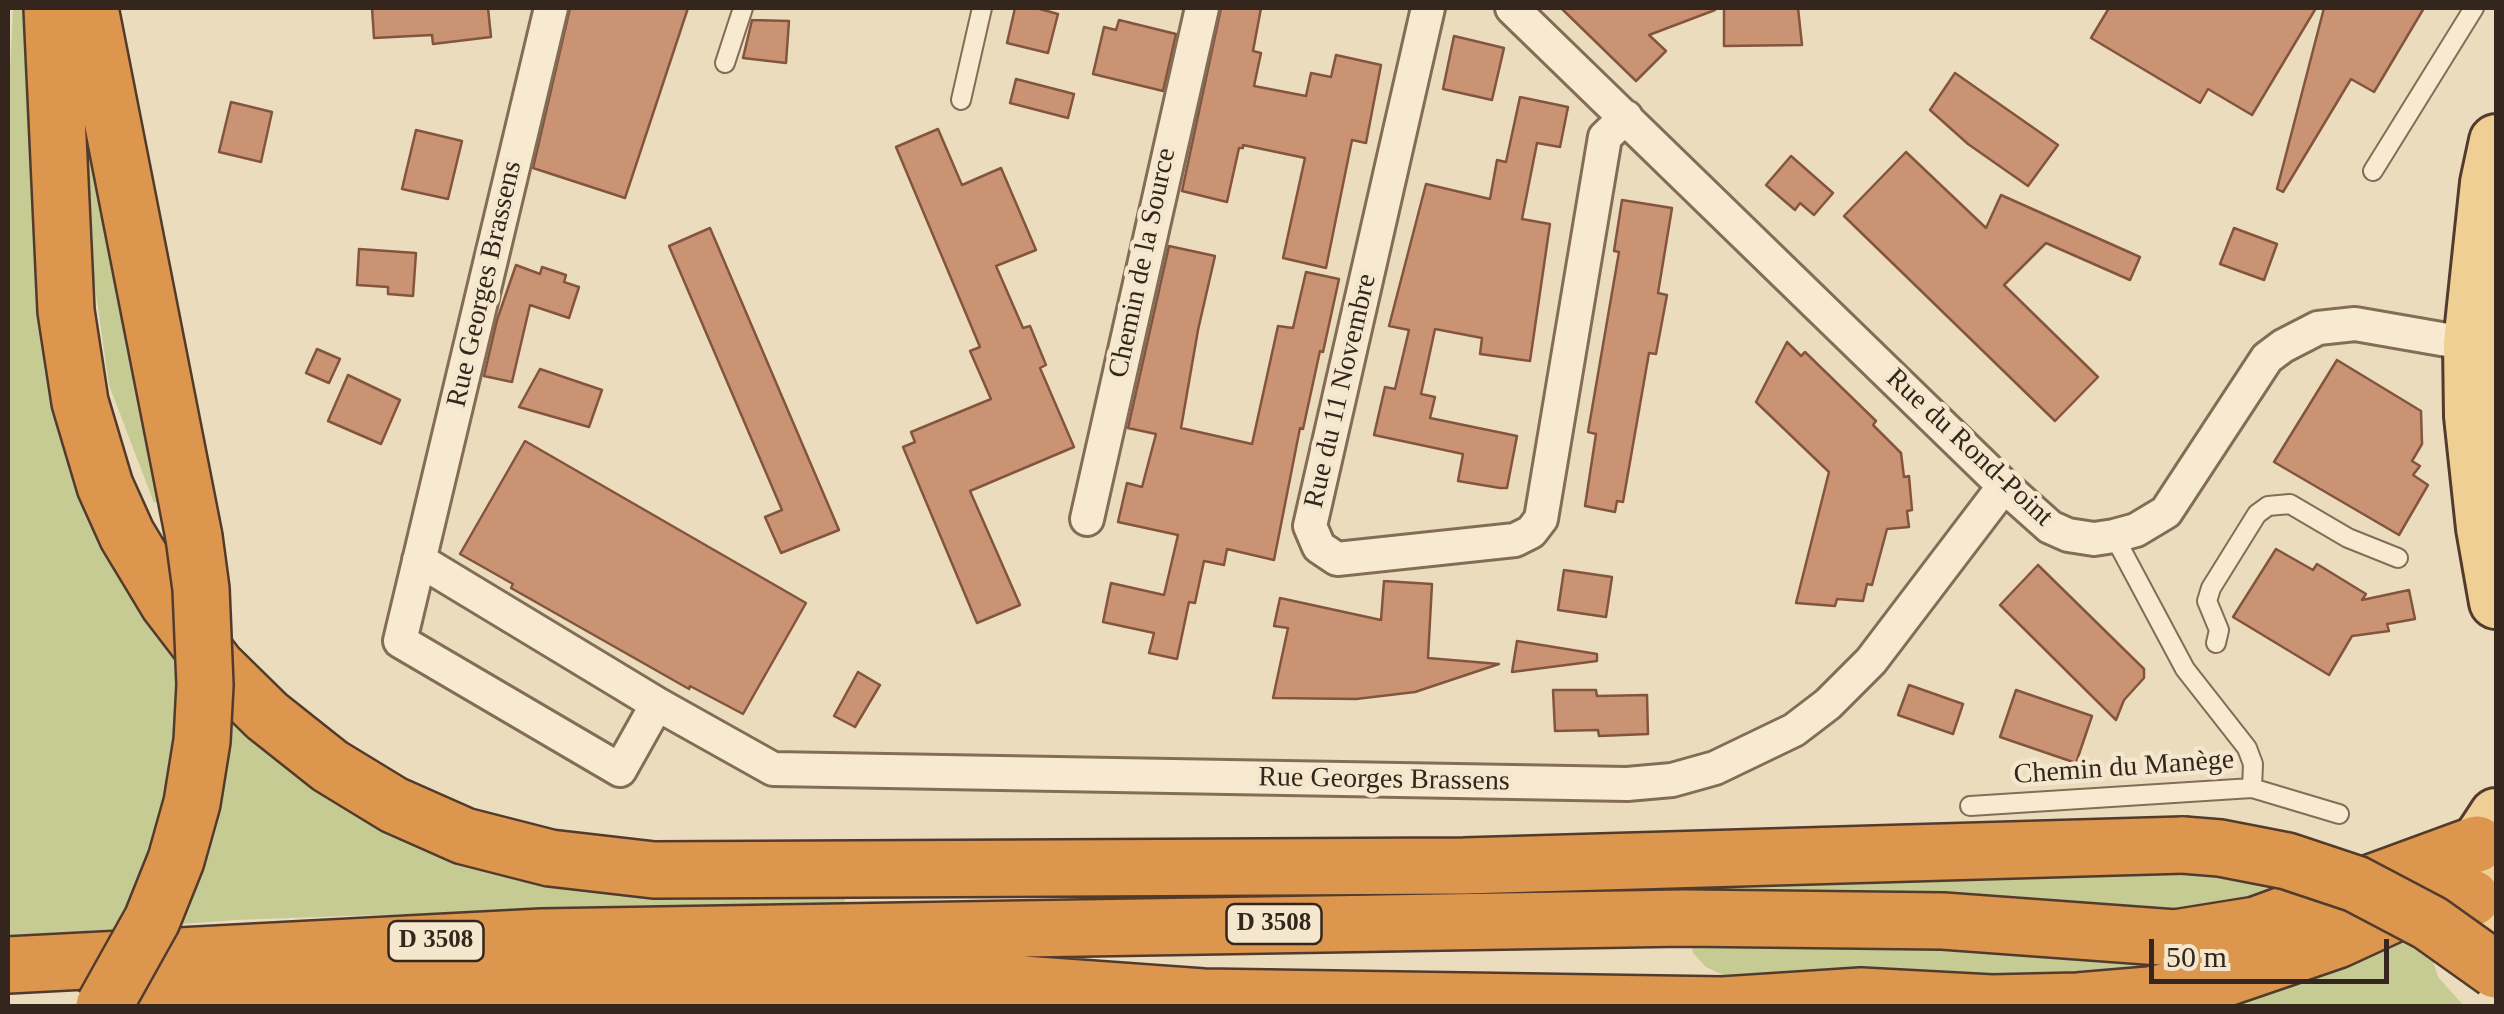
<!DOCTYPE html>
<meta charset="utf-8">
<style>
body{margin:0}
#map{position:relative;width:2504px;height:1014px;overflow:hidden;background:#ecdcbe;font-family:Georgia,serif}
canvas{display:block}
.frame{position:absolute;inset:0;border:10px solid #34261c;pointer-events:none}
.scale{position:absolute;left:2149px;top:939px;width:240px;height:45px;box-sizing:border-box;border:5px solid #34261c;border-top:0;padding-left:12px;font-size:30px;line-height:35px;white-space:nowrap;color:#34261c;-webkit-text-stroke:8px #f4e7cd;paint-order:stroke}
</style>
<div id="map">
<canvas width="2504" height="1014"></canvas>
<div class="frame"></div>
<div class="scale">50 m</div>
</div>
<script>
const ctx = document.querySelector('canvas').getContext('2d');
ctx.lineJoin = 'round';
function fill(path, color) { ctx.fillStyle = color; ctx.fill(path, 'evenodd'); }
const shape = rows => new Path2D(rows.map(r => 'M' + r).join(''));
function trace(path, color, width, dash) { ctx.strokeStyle = color; ctx.lineWidth = width; ctx.lineCap = dash ? 'butt' : 'round'; ctx.setLineDash(dash || []); ctx.stroke(path); }
function drawText(font, color, halo, rows, align = 'center') {
  ctx.font = font + ' Georgia,serif'; ctx.lineWidth = 9; ctx.setLineDash([]); ctx.textBaseline = 'middle'; ctx.strokeStyle = halo; ctx.fillStyle = color; for (const [text, x, y, turn = 0] of rows) {
    ctx.save(); ctx.translate(x, y); ctx.rotate((+turn || 0) * Math.PI / 180); ctx.textAlign = isNaN(turn) ? turn : align; if (halo) ctx.strokeText(text, 0, 0); ctx.fillText(text, 0, 0); ctx.restore();
  }
}
fill(shape([
 [13,8,29,8,75,463,350,804,844,894,845,904,373,915,236,920,8,937,8,114],
 [77,78,170,497,154,503,109,385,92,266],
 [2161,872,2243,877,2295,889,2199,920,1705,897,1705,889],
 [2399,937,2432,958,2438,977,2464,1006,2186,1006],
 [1700,939,2208,951,2148,986,1732,979,1706,967,1693,953,1692,946]
]), '#c6ca93');
const building = shape([
 [372,8,488,8,491,37,433,44,432,35,374,38,372,8],
 [570,8,688,8,625,198,533,168,570,8],
 [1015,8,1036,8,1058,14,1048,53,1007,43,1015,8],
 [1221,8,1261,8,1253,51,1261,53,1254,86,1306,96,1311,73,1331,77,1336,55,1381,65,1366,143,1352,140,1326,268,1283,258,1305,158,1243,145,1243,148,1239,148,1227,202,1182,191,1221,8],
 [1561,8,1714,8,1715,10,1649,35,1666,51,1636,81,1561,8],
 [1724,8,1798,8,1802,45,1724,46,1724,8],
 [2109,8,2316,8,2252,115,2208,89,2200,103,2091,38,2109,8],
 [2324,8,2424,8,2374,92,2351,79,2283,192,2277,189,2324,8],
 [752,20,789,21,786,63,743,58,752,20],
 [1119,20,1176,34,1163,91,1093,74,1104,27,1116,30,1119,20],
 [1454,36,1504,48,1492,100,1443,89,1454,36],
 [1955,73,2058,145,2028,186,1968,144,1930,110,1955,73],
 [1016,79,1074,94,1068,118,1010,103,1016,79],
 [1520,97,1568,107,1560,147,1537,143,1522,219,1550,224,1530,361,1480,354,1482,338,1435,329,1421,394,1435,397,1430,418,1517,436,1507,488,1500,488,1458,481,1463,454,1374,435,1385,387,1395,389,1409,330,1389,326,1426,184,1490,199,1497,160,1506,162,1520,97],
 [231,102,272,112,261,162,219,152,231,102],
 [938,129,962,185,1001,168,1036,250,996,266,1023,328,1030,326,1046,365,1040,368,1074,447,970,491,1020,605,977,623,903,447,915,442,911,432,991,399,970,351,980,347,896,147,938,129],
 [416,130,462,141,448,199,402,189,416,130],
 [1906,152,1986,228,2001,195,2140,257,2130,280,2046,243,2004,285,2098,377,2055,421,1844,216,1906,152],
 [1791,156,1833,193,1814,215,1800,203,1795,210,1766,185,1791,156],
 [1622,200,1672,208,1658,293,1667,295,1656,354,1649,353,1623,502,1617,501,1615,512,1585,506,1596,434,1588,432,1619,252,1614,251,1622,200],
 [710,228,839,530,781,553,765,517,782,510,669,246,710,228],
 [2234,228,2277,244,2264,280,2220,264,2234,228],
 [1169,246,1215,256,1198,330,1181,428,1252,444,1278,326,1293,328,1306,272,1339,279,1323,352,1320,351,1303,429,1300,428,1274,560,1227,549,1224,565,1204,561,1195,603,1189,602,1177,659,1149,653,1154,633,1103,622,1111,583,1164,595,1178,535,1118,522,1127,483,1142,487,1156,434,1128,428,1169,246],
 [359,249,416,253,413,296,388,294,388,287,357,285,359,249],
 [516,265,540,274,542,267,566,275,564,282,579,287,569,318,530,305,512,382,484,376,497,320,516,265],
 [1787,342,1801,356,1805,352,1876,421,1873,425,1901,453,1904,477,1909,476,1912,510,1907,511,1909,527,1887,529,1872,585,1867,584,1863,601,1837,599,1835,606,1796,603,1829,472,1756,402,1787,342],
 [317,349,340,359,329,383,306,373,317,349],
 [2337,360,2421,411,2422,444,2412,461,2420,466,2413,475,2428,485,2399,535,2274,462,2337,360],
 [540,369,602,390,589,427,519,407,540,369],
 [348,375,400,400,381,444,328,421,348,375],
 [525,441,806,603,743,714,690,686,689,689,511,588,513,584,460,554,525,441],
 [2276,549,2313,570,2317,564,2366,594,2362,600,2409,590,2415,619,2387,624,2389,631,2352,636,2329,675,2233,617,2276,549],
 [2038,565,2144,669,2144,678,2124,700,2116,720,2000,605,2038,565],
 [1564,570,1612,577,1606,617,1558,610,1564,570],
 [1384,581,1432,584,1428,658,1499,664,1415,692,1356,699,1273,698,1288,628,1274,626,1280,598,1381,620,1384,581],
 [1517,641,1597,654,1597,661,1512,672,1517,641],
 [858,672,880,685,855,727,834,716,858,672],
 [1909,685,1963,704,1953,734,1898,715,1909,685],
 [1553,690,1596,690,1597,696,1647,695,1648,734,1599,736,1598,730,1555,731,1553,690],
 [2016,690,2092,716,2076,763,2000,737,2016,690]
]);
fill(building, '#ca9374');
trace(building, '#83553e', 2.5);
const lane = shape([
 [725,63,743,8],
 [961,100,982,8],
 [2373,171,2474,8],
 [2114,536,2185,669,2247,748,2253,764,2252,788],
 [2216,643,2219,630,2207,601,2211,588,2257,514,2268,506,2290,504,2348,538,2398,558],
 [1970,806,2252,788,2339,814]
]);
const street = shape([
 [551,8,400,641,620,770,657,704],
 [1428,8,1310,526,1319,547,1337,559,1515,540,1531,532,1541,519,1605,137,1626,117],
 [1512,8,2004,486,2050,527,2068,535,2094,539,2114,536,2136,530,2166,512,2267,358,2283,346,2318,328,2355,324,2470,344],
 [1087,519,1202,8],
 [419,560,657,704,773,769,1627,784,1672,780,1715,768,1794,730,1828,704,1871,661,2004,486]
]);
const primary = shape([
 [2496,141,2487,183,2470,344,2471,416,2483,528,2496,602],
 [2496,815,2477,844,2471,870,2472,898,2485,928,2496,940]
]);
const highway = shape([
 [52,8,66,311,80,402,105,486,127,535,168,603,217,667,267,716,330,766,394,805,464,836,550,858,654,870,1464,866,2183,845],
 [90,8,194,537],
 [8,965,542,937,1684,918,1943,921,2175,938,2256,925,2477,844],
 [108,1006,310,992,490,985,980,981,1203,997,1723,1005,1861,996,1992,1003,2078,1001,2149,995,2226,978,2337,940,2402,910,2429,903,2472,898]
]);
trace(lane, '#846d57', 22);
trace(street, '#846d57', 38);
trace(primary, '#523b2c', 58);
trace(highway, '#523b2c', 60);
trace(lane, '#f8ead1', 18);
trace(street, '#f8ead1', 32);
trace(primary, '#f0cf95', 52);
trace(highway, '#dc964e', 55);
const highwayBridge = shape([
 [2183,845,2220,848,2287,861,2356,884,2430,923,2496,970],
 [104,1006,152,920,176,860,192,803,202,741,205,685,201,589,194,537]
]);
trace(highwayBridge, '#523b2c', 60, []);
trace(highwayBridge, '#dc964e', 55);
for (const [x, y, w] of [
 [1274,924,95],
 [436,941,95]
]) { const box = new Path2D(); box.roundRect(x - w / 2, y - 20, w, 40, 8); ctx.fillStyle = '#f4e7cd'; ctx.fill(box); trace(box, '#34261c', 2.5); }
drawText('bold 25px', '#34261c', null, [
 ["D 3508",1274,924],
 ["D 3508",436,941]
]);
drawText('28px', '#34261c', '#f4e7cd', [
 ["Chemin de la Source",1143,263,-78],
 ["Rue Georges Brassens",485,284,-77],
 ["Rue du 11 Novembre",1341,391,-77],
 ["Rue du Rond-Point",1969,448,43],
 ["Chemin du Manège",2124,768,-4],
 ["Rue Georges Brassens",1384,780,1]
]);
</script>
